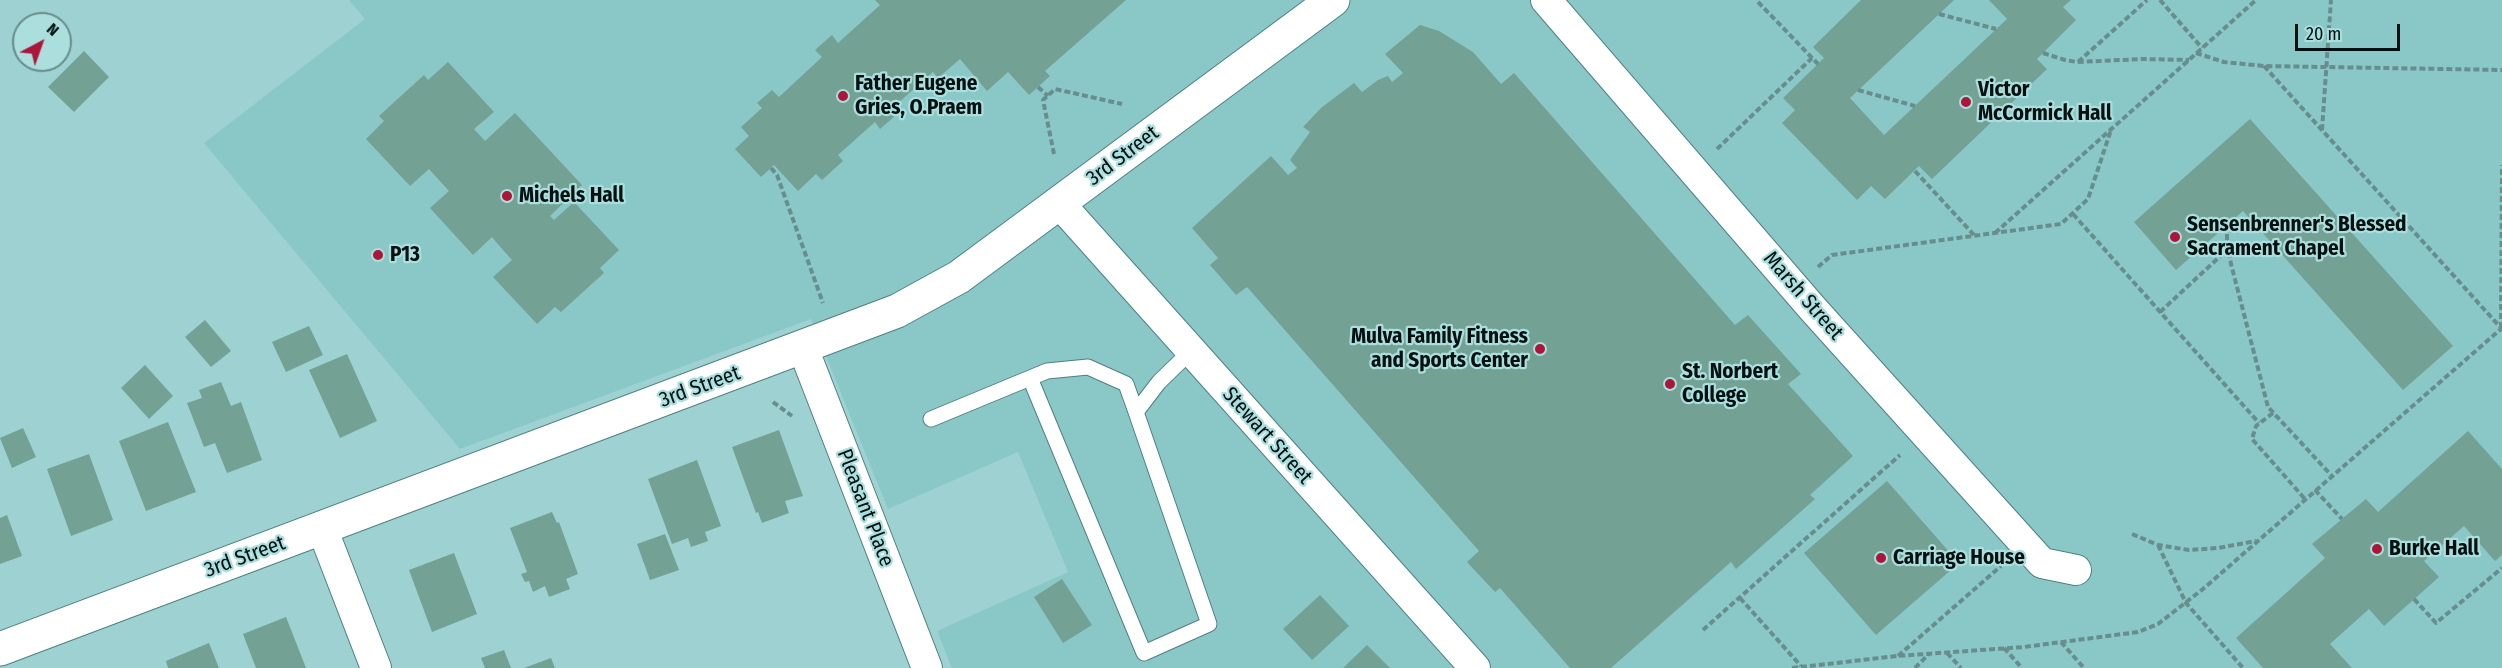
<!DOCTYPE html>
<style>
body{margin:0}
#map{position:relative;width:2502px;height:668px;overflow:hidden;background:#9ed1d1;font-family:"Fira Sans Condensed",sans-serif}
canvas{display:block}
.north{position:absolute;left:12px;top:12px;width:60px;height:60px;box-sizing:border-box;background:#abdfde;border:2px solid #678c8b;border-radius:50%;rotate:41deg;font-size:16px;font-weight:700;line-height:24px;text-align:center;color:#000f0f}
.north::after{content:'';display:block;margin:auto;width:21px;height:27px;background:#ac1639;clip-path:polygon(50% 0,100% 100%,50% 72%,0 100%)}
.scale{position:absolute;left:2295px;top:24px;width:105px;height:27px;box-sizing:border-box;border:3px solid #000f0f;border-top:0;padding-left:8px;font-size:18px;line-height:21px;white-space:nowrap;color:#000f0f;-webkit-text-stroke:4px #abdfde;paint-order:stroke}
</style>
<div id="map">
<canvas width="2502" height="668"></canvas>
<div class="north">N</div>
<div class="scale">20 m</div>
</div>
<script>
const ctx = document.querySelector('canvas').getContext('2d');
ctx.lineJoin = 'round';
function fill(path, color) { ctx.fillStyle = color; ctx.fill(path, 'evenodd'); }
const shape = rows => new Path2D(rows.map(r => 'M' + r).join(''));
function trace(path, color, width, dash) { ctx.strokeStyle = color; ctx.lineWidth = width; ctx.lineCap = dash ? 'butt' : 'round'; ctx.setLineDash(dash || []); ctx.stroke(path); }
function drawText(font, color, halo, rows, align = 'center') {
  ctx.font = font + ' "Fira Sans Condensed",sans-serif'; ctx.lineWidth = 4.5; ctx.setLineDash([]); ctx.textBaseline = 'middle'; ctx.strokeStyle = halo; ctx.fillStyle = color; for (const [text, x, y, turn = 0] of rows) {
    ctx.save(); ctx.translate(x, y); ctx.rotate((+turn || 0) * Math.PI / 180); ctx.textAlign = isNaN(turn) ? turn : align; if (halo) ctx.strokeText(text, 0, 0); ctx.fillText(text, 0, 0); ctx.restore();
  }
}
fill(shape([
 [349,0,2502,0,2502,668,952,668,937,631,1068,572,1018,452,888,509,811,319,460,449,204,143,365,19]
]), '#8ac8c8');
fill(shape([
 [875,0,1126,0,1045,71,1050,76,1029,95,1008,72,987,91,960,59,938,78,933,72,898,103,903,109,880,129,875,122,838,155,843,161,822,180,816,174,798,191,774,165,761,177,735,149,749,136,741,127,762,108,757,103,772,90,779,97,822,57,815,50,832,35,838,43,880,5],
 [1861,0,1954,0,1850,98,1884,135,2007,19,1989,0,2071,0,2063,7,2076,20,2037,59,2047,69,1932,179,1919,166,1885,199,1871,186,1857,200,1782,123,1795,110,1783,98,1824,58,1813,47],
 [1420,25,1439,31,1473,52,1501,84,1514,73,1735,325,1748,315,1801,374,1788,384,1853,456,1810,495,1815,499,1736,569,1731,562,1611,668,1570,668,1500,588,1495,592,1467,562,1479,551,1247,287,1236,295,1210,265,1218,258,1192,228,1271,156,1288,175,1297,168,1290,160,1310,132,1303,127,1321,108,1354,83,1362,92,1378,80,1388,76,1392,82,1403,73,1385,54],
 [84,51,109,77,74,112,48,87],
 [448,62,494,112,474,129,485,141,515,113,582,185,550,216,554,220,574,202,619,250,600,268,604,273,561,312,555,307,537,324,493,277,512,260,496,242,492,237,473,255,430,208,449,191,429,169,410,186,366,139,384,121,379,116,424,75,428,80],
 [2250,119,2453,346,2403,390,2243,211,2176,270,2134,222],
 [205,320,231,351,211,367,185,337],
 [309,326,323,355,286,372,272,342],
 [347,354,377,421,340,438,309,370],
 [145,365,173,396,149,419,121,388],
 [221,382,231,406,241,402,262,460,227,473,215,443,204,447,187,403,202,398,199,390],
 [168,422,196,492,146,511,119,441],
 [23,428,36,457,12,468,0,438],
 [779,430,803,496,785,501,789,513,762,523,758,512,756,513,732,447],
 [2468,431,2502,469,2502,555,2495,561,2464,526,2424,561,2439,577,2384,626,2369,609,2330,644,2352,668,2263,668,2236,638,2325,558,2312,544,2366,499,2378,512],
 [89,454,113,520,71,536,47,469],
 [697,460,721,526,705,532,708,541,691,547,688,538,672,544,648,479],
 [1887,481,1959,563,1876,635,1804,553],
 [552,512,557,523,559,522,578,574,566,579,570,589,549,597,545,586,533,592,529,581,525,582,521,574,527,572,510,528],
 [7,515,22,556,0,564,0,518],
 [665,534,679,570,650,580,637,544],
 [454,553,477,614,432,632,409,570],
 [1062,579,1092,625,1063,643,1034,597],
 [1320,595,1349,626,1312,660,1283,629],
 [286,617,306,668,256,668,243,634],
 [209,643,219,668,168,668,166,661],
 [1367,645,1390,668,1343,668],
 [504,650,511,668,485,668,481,658],
 [551,658,555,668,524,668]
]), '#73a194');
const lane = shape([
 [1030,378,1144,653,1209,624,1136,412,1159,382,1191,351],
 [931,419,1047,371,1088,367,1126,384,1136,412]
]);
const street = shape([
 [1546,0,1813,309,2042,563,2076,570],
 [1060,204,1475,668],
 [803,348,927,668],
 [322,528,376,668]
]);
const secondary = shape([
 [0,649,897,311,959,277,1333,0]
]);
trace(lane, '#4f8080', 17);
trace(street, '#4f8080', 32);
trace(secondary, '#4f8080', 35);
trace(shape([
 [2160,0,2202,48],
 [1758,2,1818,64],
 [1939,14,1996,29],
 [2043,53,2065,60,2077,62,2143,59,2189,60],
 [2196,53,2224,62,2264,66,2502,70],
 [2078,62,2147,0],
 [2264,66,2501,328],
 [1038,87,1048,96],
 [1858,90,1915,106],
 [2322,130,2331,0],
 [1717,149,1812,58],
 [1054,154,1043,100,1055,89,1122,104],
 [771,168,777,175,823,303],
 [1915,171,1974,235],
 [2073,214,2259,423],
 [2227,225,2227,243,2231,264,2268,407,2332,476],
 [1995,233,2256,0],
 [1818,267,1832,255,2061,224,2088,199,2111,130],
 [2160,312,2228,249],
 [2501,328,2502,165],
 [773,402,792,416],
 [2273,413,2256,426,2252,439,2305,499],
 [2315,490,2342,519],
 [2132,534,2158,545,2189,550,2218,548,2256,541],
 [2158,545,2186,603,2243,668],
 [1740,598,1801,666],
 [2414,599,2436,623,2502,568],
 [1703,630,1900,455],
 [2061,642,2084,668],
 [2004,648,2022,668],
 [1947,653,1961,668],
 [1898,656,2001,566],
 [1792,668,1897,656,2024,647,2138,632,2158,624,2203,589,2502,328],
 [1915,668,1929,654]
]), '#678d8d', 4, [6, 3]);
trace(lane, '#fff', 15);
trace(street, '#fff', 30);
trace(secondary, '#fff', 33);
for (const [x, y, r, color] of [
 [843,96,6,"#ac1639"],
 [1966,102,6,"#ac1639"],
 [507,196,6,"#ac1639"],
 [2175,237,6,"#ac1639"],
 [378,255,6,"#ac1639"],
 [1540,349,6,"#ac1639"],
 [1670,384,6,"#ac1639"],
 [2377,549,6,"#ac1639"],
 [1881,558,6,"#ac1639"]
]) { const dot = new Path2D(); dot.arc(x, y, r, 0, 2 * Math.PI); ctx.fillStyle = color; ctx.fill(dot); trace(dot, '#abdfde', 2); }
drawText('bold 21px', '#000f0f', '#abdfde', [
 ["Father Eugene",855,84],
 ["Gries, O.Praem",855,108],
 ["Victor",1978,90],
 ["McCormick Hall",1978,114],
 ["Michels Hall",519,196],
 ["Sensenbrenner's Blessed",2187,225],
 ["Sacrament Chapel",2187,249],
 ["P13",390,255],
 ["Mulva Family Fitness",1528,337,"right"],
 ["and Sports Center",1528,361,"right"],
 ["St. Norbert",1682,372],
 ["College",1682,396],
 ["Burke Hall",2389,549],
 ["Carriage House",1893,558]
], 'left');
drawText('21px', '#000f0f', '#abdfde', [
 ["3rd Street",1123,156,-37],
 ["Marsh Street",1803,296,49],
 ["3rd Street",700,387,-20],
 ["Stewart Street",1267,436,48],
 ["Pleasant Place",865,508,69],
 ["3rd Street",245,557,-20]
]);
</script>
